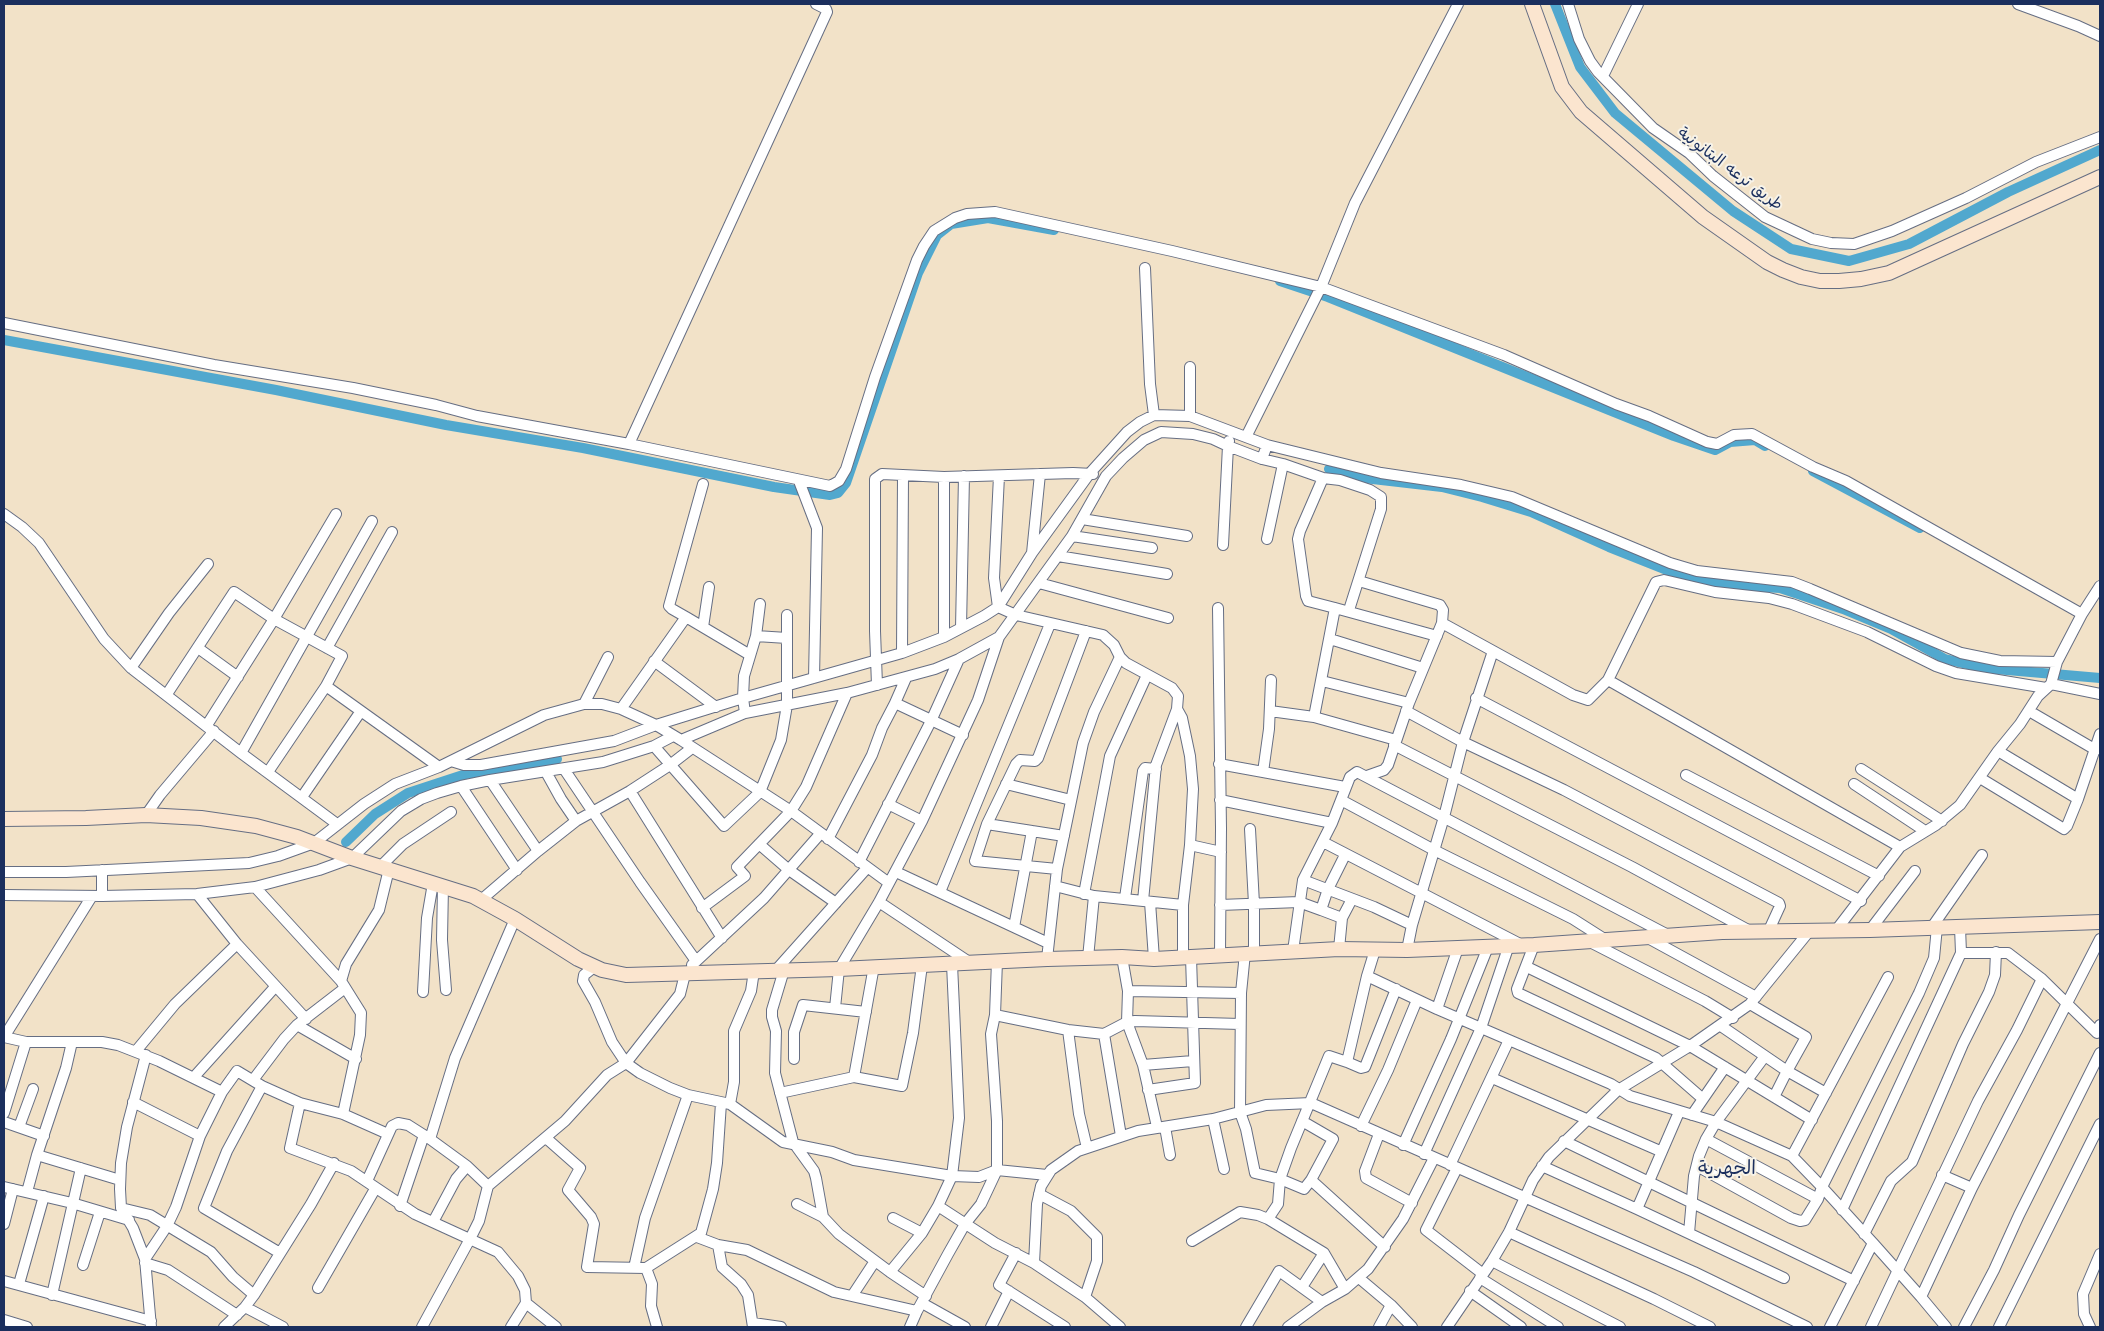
<!DOCTYPE html>
<meta charset="utf-8">
<style>
body{margin:0}
#map{position:relative;width:2104px;height:1331px;overflow:hidden;background:#f2e2c8;font-family:"Comic Neue",sans-serif}
canvas{display:block}
.frame{position:absolute;inset:0;border:5px solid #1b2f5e;pointer-events:none}
</style>
<div id="map">
<canvas width="2104" height="1331"></canvas>
<div class="frame"></div>
</div>
<script>
const ctx = document.querySelector('canvas').getContext('2d');
ctx.lineJoin = 'round';
const shape = rows => new Path2D(rows.map(r => 'M' + r).join(''));
function trace(path, color, width, dash) { ctx.strokeStyle = color; ctx.lineWidth = width; ctx.lineCap = dash ? 'butt' : 'round'; ctx.setLineDash(dash || []); ctx.stroke(path); }
function drawText(font, color, halo, rows, align = 'center') {
  ctx.font = font + ' "Comic Neue","Playpen Sans Arabic",sans-serif'; ctx.lineWidth = 4; ctx.setLineDash([]); ctx.textBaseline = 'middle'; ctx.strokeStyle = halo; ctx.fillStyle = color; for (const [text, x, y, turn = 0] of rows) {
    ctx.save(); ctx.translate(x, y); ctx.rotate((+turn || 0) * Math.PI / 180); ctx.textAlign = isNaN(turn) ? turn : align; if (halo) ctx.strokeText(text, 0, 0); ctx.fillText(text, 0, 0); ctx.restore();
  }
}
trace(shape([
 [1555,4,1580,67,1615,113,1733,211,1791,249,1849,261,1909,244,2008,192,2100,150],
 [1280,281,1328,297,1674,436,1715,450,1730,442,1755,440,1765,446],
 [4,340,276,390,446,425,583,448,774,487,830,495,838,493,846,483,918,273,937,235,951,224,988,218,1054,230],
 [1329,469,1364,478,1442,487,1482,497,1531,512,1609,547,1672,572,1727,585,1780,588,1843,609,1891,629,1945,659,1984,668,2100,678],
 [1813,471,1920,528],
 [346,842,375,814,408,793,466,774,557,759]
]), '#51a8ce', 10);
const street = shape([
 [1568,4,1579,39,1590,61,1598,72,1653,128,1689,153,1713,176,1765,217,1812,239,1831,243,1854,244,1892,231,1966,198,2036,162,2100,137],
 [2018,4,2078,26,2100,36],
 [1603,76,1638,4],
 [1145,268,1150,384,1154,415],
 [4,323,214,365,353,388,436,405,477,416,629,444,830,486,839,481,846,469,875,377,917,260,924,246,934,231,955,218,967,214,995,212,1172,251,1321,287,1504,355,1616,404,1649,416,1707,442,1717,444,1734,435,1752,434,1813,467,1846,481,2082,614],
 [1190,367,1190,416],
 [1246,437,1321,287,1355,203,1458,4],
 [1229,441,1228,446,1262,459,1283,464,1267,539],
 [629,444,827,12,826,9,816,4],
 [1262,459,1267,445,1381,473,1461,485,1512,497,1670,563,1697,571,1792,582,1810,589,1961,653,2000,661,2057,662],
 [1283,464,1323,478,1340,480,1370,490,1381,497,1381,509,1349,610],
 [1323,478,1300,531,1298,539,1306,596,1308,601,1335,608],
 [799,481,817,528,814,678],
 [4,514,22,527,39,543,104,639,131,668],
 [1082,519,1187,536],
 [1072,536,1152,548],
 [1032,553,1040,474],
 [1058,556,1167,574],
 [208,564,169,613,131,668,241,753,337,824],
 [1359,581,1440,605,1443,610,1442,623],
 [1039,583,1168,618],
 [998,607,1016,615,1103,635,1114,645,1120,657,1126,663,1172,688,1178,696,1177,709,1156,765,1143,901],
 [998,607,994,578,999,476],
 [1218,608,1221,828,1220,954],
 [686,617,672,609,669,606,703,484],
 [703,627,709,587],
 [961,628,964,476],
 [756,636,787,638],
 [944,637,944,477],
 [1330,639,1423,668],
 [198,648,238,677],
 [327,648,392,532],
 [902,653,903,475],
 [654,661,716,707],
 [1271,680,1269,729,1263,772,1345,787],
 [1608,680,1900,847],
 [1322,681,1409,703],
 [2051,684,2100,694],
 [877,685,875,631,875,479,882,474,944,477,1073,473,1093,474],
 [326,686,439,767],
 [167,694,234,592,274,619,342,656,326,686,268,772],
 [1476,698,1861,901],
 [895,703,906,678],
 [584,704,608,657],
 [621,709,686,617,750,655],
 [1177,709,1182,718,1190,756,1193,789,1190,845,1183,905,1183,957],
 [1270,711,1314,717,1335,608,1437,636],
 [1406,711,1463,742,1564,790,1779,903,1780,906,1769,930],
 [2029,711,2096,750],
 [745,713,743,698,744,676,756,636,760,604],
 [1314,717,1396,740],
 [207,725,274,619,336,514],
 [681,740,745,713,847,693,935,669,959,659,999,637,1072,536,1106,476,1123,458,1144,440,1161,432,1193,434,1213,439,1228,446,1223,545],
 [1394,745,1632,867,1750,931],
 [654,746,673,736],
 [1998,751,2078,799],
 [241,753,372,521],
 [451,761,464,765,481,765,614,741,656,725,743,698,902,653,944,637,984,616,998,607,1032,553,1090,473,1127,432,1140,422,1154,415,1190,416,1267,445],
 [1219,764,1263,772],
 [564,769,640,882,696,961],
 [1861,769,1942,821],
 [546,772,561,799,576,821],
 [1686,775,1879,876],
 [1367,776,1384,770,1388,765,1409,703,1442,623,1493,651],
 [1980,778,2064,829,2067,826,2078,799,2100,734],
 [490,780,538,851],
 [1006,784,1071,800],
 [1854,784,1925,831],
 [461,786,517,870],
 [630,791,722,938],
 [302,797,361,711],
 [1220,800,1332,823],
 [1341,800,1434,850,1573,919,1606,940],
 [888,804,922,821],
 [146,815,160,795,214,731],
 [987,824,1064,836],
 [1250,829,1254,904,1254,953],
 [828,839,872,755,882,728,895,703,963,735],
 [1323,842,1522,945],
 [759,844,789,870,836,903],
 [1190,845,1221,852],
 [859,862,931,721,959,659],
 [380,867,403,844,451,812],
 [1057,869,975,861,987,824,1016,764,1020,760,1035,761,1038,758,1086,631],
 [4,872,66,872,249,863,278,856,314,843,364,804,395,784,439,767,544,715,584,704,602,704,621,709,656,725,681,740,791,811,889,883],
 [896,872,1048,943],
 [1303,880,1374,907,1412,925],
 [443,886,442,940,446,990],
 [1055,886,1094,896,1183,905],
 [255,887,341,981,361,1013,360,1035,343,1114],
 [940,892,1050,624],
 [197,894,237,944,306,1019],
 [1084,894,1110,756,1147,675],
 [4,895,102,896,197,894,255,887,319,870,352,858,401,811,421,799,437,793,461,786,490,780,603,762,654,746,724,826,760,792,781,740,787,705,787,615],
 [102,896,102,870],
 [1125,898,1143,771,1145,768,1156,769],
 [481,900,538,851,576,821,630,791,670,765,692,748],
 [879,902,969,962],
 [1150,902,1154,959],
 [1220,905,1299,902,1321,910],
 [702,908,745,876,737,867,791,811,806,787,847,693],
 [1342,918,1321,910,1328,889,1345,855],
 [1014,927,1032,831],
 [1932,927,1982,855],
 [1960,927,1961,953,2008,953,2042,979],
 [1837,929,1900,847,1936,825,1960,805,1998,751,2020,724,2038,696,2051,684,2057,662,2082,614,2100,586],
 [1870,930,1915,871],
 [1648,938,1756,997],
 [1590,942,1705,1001,1733,1018],
 [1534,945,1517,989,1518,993,1656,1058,1703,1099],
 [1339,949,1342,918,1352,899],
 [1407,950,1412,925,1444,817,1463,742,1493,651,1573,695,1588,700,1608,680,1656,582,1664,580,1715,592,1769,598,1792,604,1867,632,1936,666,1956,673,2046,688],
 [1293,951,1303,880,1332,823,1350,777,1357,772,1668,935],
 [1245,953,1241,993,1240,1112,1246,1129,1255,1173,1280,1179,1304,1189,1311,1180],
 [1122,957,1128,991,1127,1022,1143,1065,1157,1127],
 [1088,958,1094,896],
 [1047,959,1057,869,1083,743,1094,712,1120,657],
 [692,965,764,898,820,834],
 [594,967,584,975,583,981,595,1002,612,1042,626,1063,640,1073,670,1088,688,1095,730,1104,783,1142,832,1152,854,1160,952,1176,979,1177,997,1170,1047,1175],
 [1527,967,1690,1046,1812,1120],
 [776,970,867,868],
 [784,970,772,1010,772,1017,776,1031,775,1073,793,1142,814,1171,816,1178,823,1217],
 [1367,976,1437,1009,1611,1084,1630,1096,1716,1122,1792,1156],
 [341,981,346,964,379,910,389,869],
 [1128,991,1241,993],
 [423,992,427,918,433,883],
 [1750,1004,1806,1037,1787,1071,1826,1093],
 [835,1008,839,969,879,902,922,821,978,700,999,637],
 [1437,1009,1458,948],
 [995,1015,1068,1030,1104,1034,1127,1022,1135,1021,1240,1024],
 [297,1025,356,1059],
 [1721,1026,1787,1071,1774,1097],
 [1068,1030,1079,1114,1087,1148],
 [1104,1034,1121,1136],
 [4,1037,26,1042,102,1042,118,1045,159,1061,222,1092,200,1136,176,1207,167,1226,145,1259],
 [4,1037,92,896],
 [136,1051,175,1004,237,944],
 [146,1055,127,1127,121,1163,120,1189,121,1208,133,1228,145,1259,151,1327],
 [794,1059,794,1032,803,1005,866,1012],
 [1347,1062,1361,1068,1365,1067,1396,989],
 [1143,1065,1193,1061],
 [194,1077,275,987],
 [854,1077,874,966],
 [1492,1078,1660,1151],
 [253,1080,284,1039,297,1025,345,988],
 [262,1086,227,1151,204,1208,280,1253],
 [1148,1090,1195,1083,1191,957],
 [222,1092,237,1071,262,1086,300,1103,343,1114,388,1134],
 [780,1093,854,1077,902,1086,913,1033,922,965],
 [133,1102,200,1136],
 [300,1103,290,1148,351,1171,415,1214,498,1252,518,1276,525,1290,526,1303,511,1327],
 [730,1104,734,1082,734,1031,751,991,754,971],
 [4,1113,26,1042],
 [1692,1115,1725,1067],
 [1213,1119,1224,1169],
 [1302,1121,1333,1139,1311,1180,1385,1247],
 [4,1122,44,1136],
 [1361,1126,1388,1070,1417,1000],
 [19,1127,33,1089],
 [1165,1127,1170,1155],
 [1379,1134,1365,1171,1366,1178,1412,1203],
 [546,1138,580,1168,568,1190,591,1217,594,1224,587,1267,646,1268,701,1233,713,1189,717,1163,721,1103],
 [430,1139,455,1058,515,919],
 [1706,1139,1818,1199],
 [1564,1141,1854,1281],
 [1403,1145,1451,1039,1488,947],
 [1424,1154,1481,1028,1509,945],
 [37,1155,120,1180],
 [1450,1165,1509,1040],
 [1542,1166,1637,1209,1784,1278],
 [1697,1166,1791,1218,1800,1221,1805,1220,1818,1199,1822,1187,1792,1156,1888,977],
 [1457,1168,1426,1230,1483,1274],
 [1942,1175,1972,1188],
 [367,1181,392,1126,398,1123,408,1125,430,1139,467,1166,488,1186],
 [4,1187,72,1203,129,1220],
 [27,1192,37,1155,66,1068,72,1042],
 [1039,1194,1071,1211,1097,1237,1097,1261,1085,1297],
 [797,1204,823,1217,839,1234,890,1272,926,1296],
 [400,1206,424,1135],
 [938,1206,952,1176,959,1118,952,964],
 [121,1208,150,1215,211,1252,233,1277,254,1295],
 [1637,1209,1679,1112],
 [1842,1210,1961,953],
 [893,1218,922,1233],
 [1268,1219,1278,1204,1280,1179,1291,1148,1329,1056,1347,1062,1367,976,1375,950],
 [433,1222,456,1179,467,1166],
 [4,1224,13,1189],
 [1509,1232,1654,1299,1710,1327],
 [1689,1233,1694,1176,1699,1156,1706,1139,1716,1122,1765,1056],
 [1864,1234,1891,1181,1912,1162,1963,1044,1989,992,1995,975,1996,952],
 [697,1237,718,1245,747,1250,834,1292,917,1311],
 [1192,1241,1240,1212,1258,1215,1268,1219,1324,1253,1345,1289],
 [1873,1243,1822,1187,1919,993,1934,958,1937,927],
 [718,1245,722,1267,741,1284,748,1295,753,1327],
 [1016,1253,999,1285,1065,1327],
 [1492,1261,1620,1327],
 [145,1263,168,1270,237,1315],
 [1034,1263,1037,1204,1041,1186,1051,1170,1078,1151,1138,1131,1213,1119,1266,1105,1311,1103,1694,1272,1807,1327],
 [83,1265,100,1212],
 [634,1268,645,1218,688,1095],
 [646,1268,652,1284,651,1306,657,1327],
 [890,1272,922,1233,938,1206,995,1243,1034,1263,1085,1297,1120,1327],
 [1359,1278,1391,1305,1412,1327],
 [1480,1278,1558,1327],
 [4,1281,151,1321],
 [19,1284,44,1196],
 [1302,1287,1324,1253],
 [318,1288,375,1189],
 [1470,1291,1521,1327],
 [52,1295,81,1168],
 [852,1296,875,1261],
 [526,1303,556,1327],
 [922,1303,965,1327],
 [245,1307,283,1327],
 [4,1320,27,1327],
 [753,1323,781,1327],
 [224,1327,245,1307,254,1295,311,1204,334,1163],
 [422,1327,470,1239,479,1221,488,1186,565,1121,607,1075,626,1063,680,994,685,974],
 [910,1327,917,1311,948,1254,965,1224,981,1204,997,1170,997,1121,991,1034,995,1015,997,961],
 [991,1327,1009,1291],
 [1246,1327,1279,1271,1322,1302],
 [1288,1327,1322,1302,1345,1289,1368,1269,1403,1219,1434,1158],
 [1379,1327,1391,1305],
 [1447,1327,1492,1261,1509,1232,1533,1180,1549,1157,1618,1090,1690,1046,1750,1004,1811,929],
 [1830,1327,1873,1243,1921,1297],
 [1871,1327,1978,1101,2017,1030,2042,979,2097,1033,2100,1025],
 [1946,1327,1921,1297,1972,1188,2100,939],
 [1964,1327,1994,1270,2019,1215,2100,1053],
 [1999,1327,2100,1124],
 [2090,1327,2084,1314,2083,1294,2100,1254]
]);
const secondary = shape([
 [1532,4,1562,87,1581,112,1703,217,1767,262,1783,270,1801,277,1820,281,1839,281,1861,279,1889,273,2100,177],
 [4,819,86,818,146,815,201,818,256,826,297,837,352,858,473,896,515,919,578,959,602,970,626,975,839,969,1047,959,1122,957,1154,959,1339,949,1407,950,1534,945,1722,932,1870,930,2100,922]
]);
trace(street, '#666e83', 12);
trace(secondary, '#666e83', 16);
trace(street, '#fff', 10);
trace(secondary, '#fbe5cf', 14);
drawText('16px', '#1b2f5e', '#f7f3e8', [
 ["طريق ترعه البتانونية",1730,169,37]
]);
drawText('19px', '#1b2f5e', '#f7f3e8', [
 ["الجهرية",1727,1169]
]);
</script>
